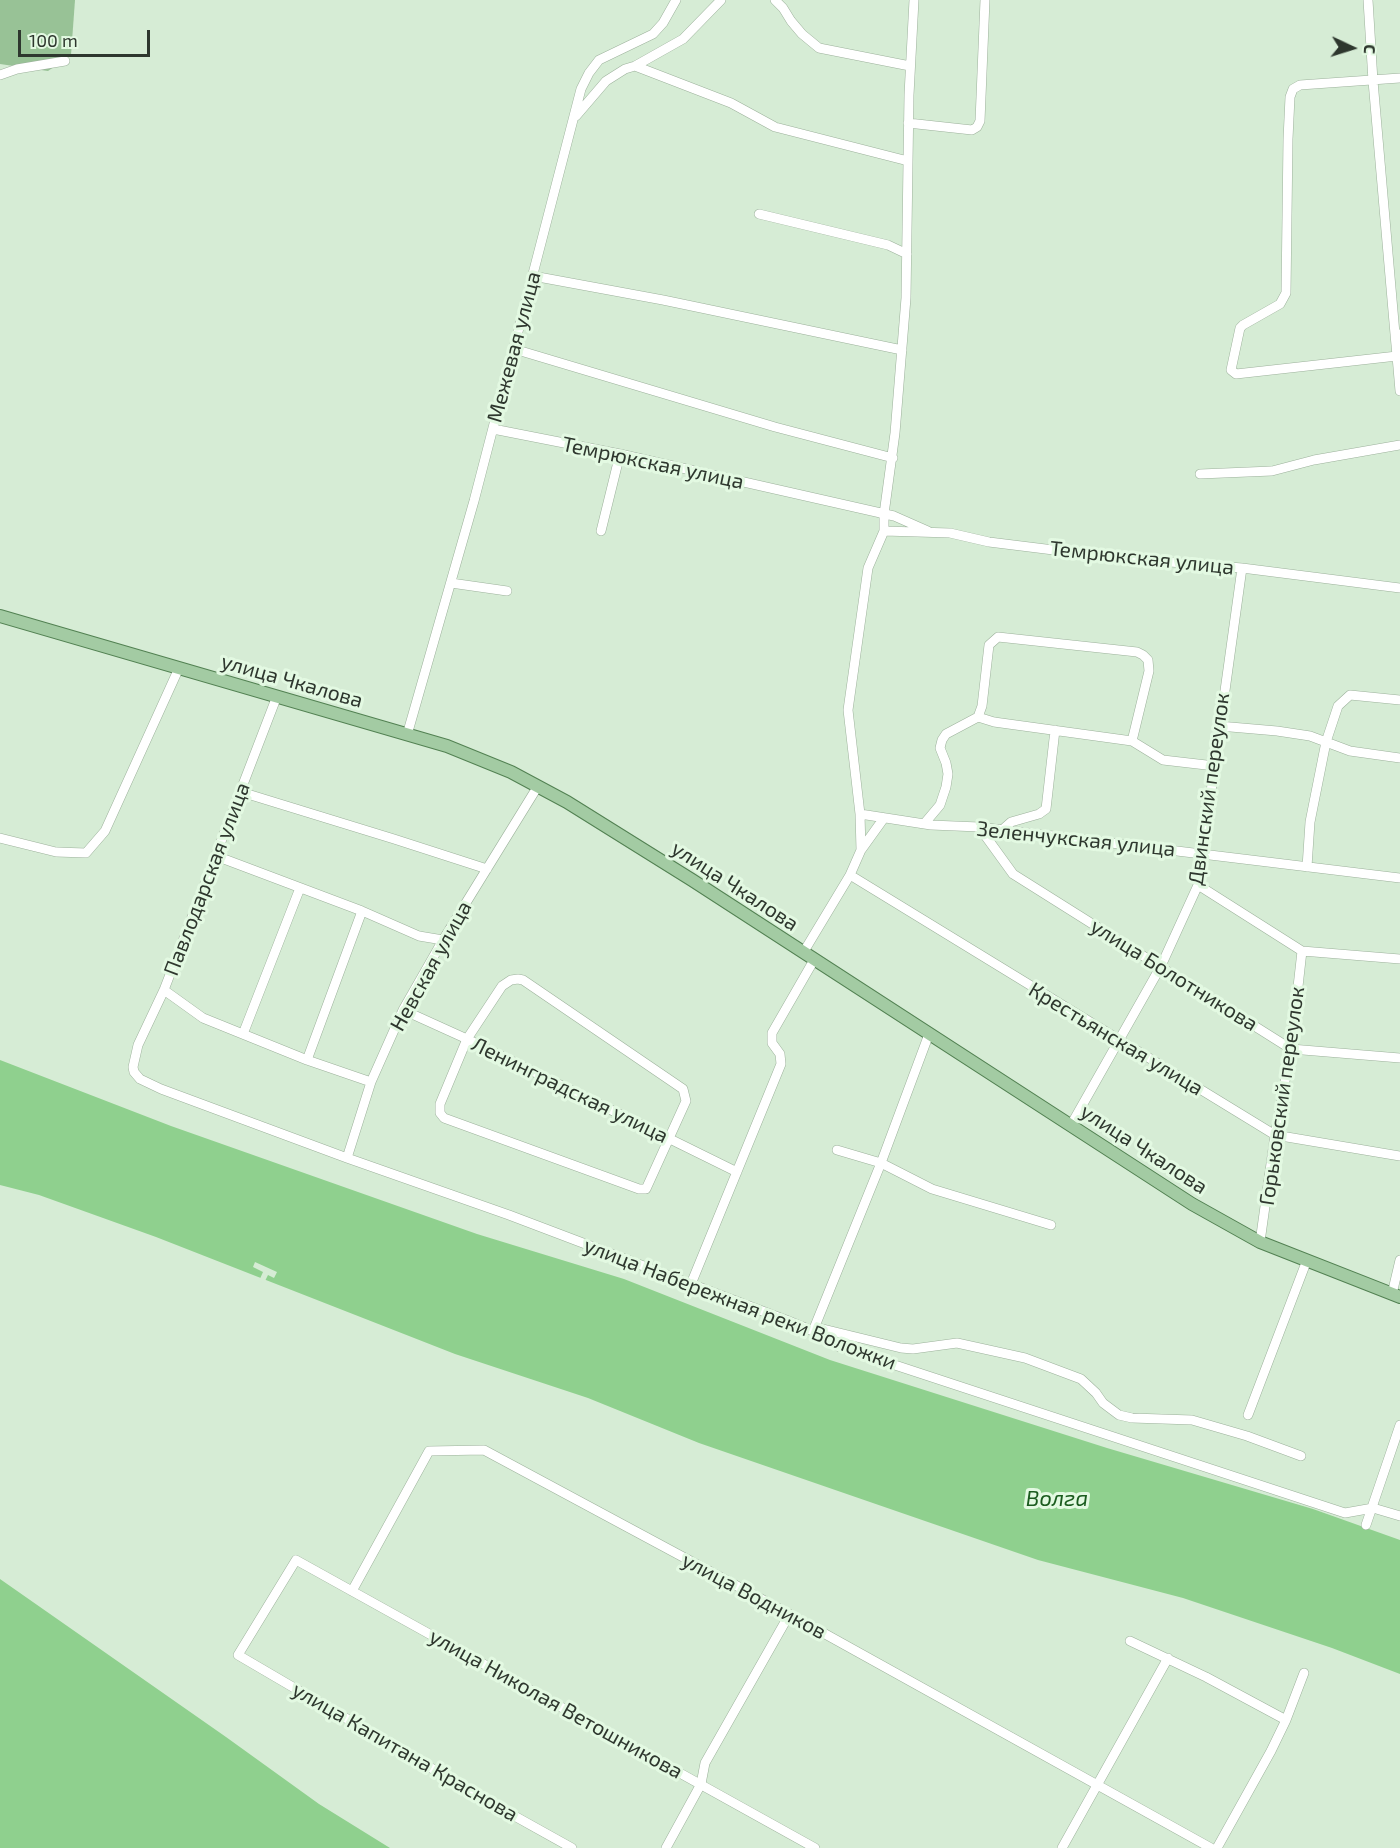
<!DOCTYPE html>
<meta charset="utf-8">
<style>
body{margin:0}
#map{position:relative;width:1400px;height:1848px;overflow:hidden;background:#d6ecd5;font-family:"Exo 2",sans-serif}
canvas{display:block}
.north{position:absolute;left:1322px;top:18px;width:60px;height:60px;-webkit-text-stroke:4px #e3f9e2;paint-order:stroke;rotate:94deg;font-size:16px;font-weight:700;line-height:24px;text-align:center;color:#2e372e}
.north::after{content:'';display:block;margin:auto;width:21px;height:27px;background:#2e372e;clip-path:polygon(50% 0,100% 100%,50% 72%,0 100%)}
.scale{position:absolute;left:18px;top:30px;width:132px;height:27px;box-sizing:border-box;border:3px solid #2e372e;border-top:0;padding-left:8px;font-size:18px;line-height:21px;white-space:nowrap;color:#2e372e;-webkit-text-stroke:4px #e3f9e2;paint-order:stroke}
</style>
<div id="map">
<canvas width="1400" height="1848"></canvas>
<div class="north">С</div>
<div class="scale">100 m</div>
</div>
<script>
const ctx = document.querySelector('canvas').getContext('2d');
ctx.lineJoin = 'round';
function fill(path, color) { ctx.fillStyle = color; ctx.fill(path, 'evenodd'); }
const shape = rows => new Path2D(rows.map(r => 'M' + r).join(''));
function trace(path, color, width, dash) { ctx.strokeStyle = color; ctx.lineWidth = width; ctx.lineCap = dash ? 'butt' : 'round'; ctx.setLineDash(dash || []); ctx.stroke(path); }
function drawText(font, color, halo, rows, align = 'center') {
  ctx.font = font + ' "Exo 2",sans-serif'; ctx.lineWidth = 6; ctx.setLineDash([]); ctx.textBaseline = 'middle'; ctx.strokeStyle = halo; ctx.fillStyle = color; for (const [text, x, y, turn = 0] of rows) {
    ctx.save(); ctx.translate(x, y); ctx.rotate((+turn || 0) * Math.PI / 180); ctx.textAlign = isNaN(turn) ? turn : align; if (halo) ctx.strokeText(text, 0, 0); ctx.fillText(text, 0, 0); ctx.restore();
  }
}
fill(shape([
 [0,0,75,0,71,55,48,71,0,64]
]), '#98c296');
fill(shape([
 [0,1060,171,1126,477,1234,624,1279,830,1360,1107,1448,1313,1509,1400,1540,1400,1674,1332,1648,1183,1598,1038,1560,699,1443,588,1398,455,1354,156,1237,39,1195,0,1185],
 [0,1579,226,1737,319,1804,390,1848,0,1848]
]), '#8fd08e');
fill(shape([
 [255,1262,277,1272,274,1278,268,1275,264,1283,259,1281,263,1272,253,1267]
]), '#d6ecd5');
const minor = shape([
 [775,0,783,8,791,21,802,34,819,48,910,66],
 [1368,0,1373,81,1395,334],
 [635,66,683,39,721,0],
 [0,75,17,69,65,61],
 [1400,78,1300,85,1293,89,1290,97,1288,139,1286,293,1280,304,1243,325,1240,328,1231,370,1236,374,1397,356,1395,334,1400,334],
 [576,116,606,81,625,69,635,66,731,103,775,127,908,161],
 [908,123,972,130,977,127,980,121,985,0],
 [759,214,888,245,907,254],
 [533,276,663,300,902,350],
 [514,349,775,427,893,458],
 [1397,356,1400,391],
 [493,429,620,454,894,516,928,531],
 [1200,474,1272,471,1314,460,1400,445],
 [601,531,620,454],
 [884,531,950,533,989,542,1110,557,1242,568,1400,588],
 [451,583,507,591],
 [277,696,164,990,138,1045,133,1067,134,1072,140,1079,161,1089,347,1158,509,1215,786,1320,813,1331,837,1346,1345,1513,1373,1508,1400,1516],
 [978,717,994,722,1132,741,1163,760,1215,766],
 [1219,726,1277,731,1310,736,1350,751,1400,758],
 [407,735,474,501,581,89,589,73,599,60,653,34,663,23,676,0],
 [241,792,394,839,487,869],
 [860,814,931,825,979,827,1400,878],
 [924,824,940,805,946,787,948,774,946,763,940,748,942,740,946,734,978,717,982,706,989,645,998,637,1137,652,1143,655,1148,660,1149,671,1132,741],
 [979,827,1013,874,1291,1049,1400,1058],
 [1002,830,1011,822,1039,814,1046,809,1055,730],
 [0,838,56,852,86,853,105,831,179,668],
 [861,850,884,818],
 [216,856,362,911,419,936,443,940],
 [1307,867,1310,822,1326,742,1338,706,1350,695,1400,700],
 [850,875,1275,1135,1400,1156],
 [1198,885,1302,951,1400,959],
 [803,953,850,875,861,850,860,814,848,710,868,568,884,531,884,514,895,433,906,298,909,95,914,0],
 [518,979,523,980,683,1089,686,1101,646,1189,639,1189,488,1134,444,1118,440,1113,440,1104,467,1039,502,986,511,980,518,979],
 [164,990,203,1018,307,1060,371,1082],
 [403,1010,467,1039,737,1172],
 [243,1034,300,888],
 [307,1060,362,911],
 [1071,1125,1161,966,1198,885,1242,568],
 [837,1150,881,1163,932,1189,1051,1225],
 [347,1158,371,1082,403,1010,443,940,538,786],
 [1260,1242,1275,1135,1291,1049,1302,951],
 [691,1284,781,1064,780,1054,772,1043,772,1033,814,960],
 [1392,1294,1400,1260],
 [815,1327,901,1348,913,1349,957,1343,1025,1358,1081,1379,1096,1393,1103,1403,1119,1415,1132,1418,1192,1420,1247,1436,1301,1456],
 [813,1331,881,1163,929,1034],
 [1248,1415,1307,1260],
 [1366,1525,1400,1425],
 [352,1591,429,1451,484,1450,791,1615,1211,1848],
 [1130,1641,1206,1677,1286,1720],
 [572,1848,484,1799,238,1655,296,1560,815,1848],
 [666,1848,701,1784,705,1763,789,1615],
 [1062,1848,1168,1658],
 [1217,1848,1271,1751,1286,1720,1304,1673]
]);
const major = shape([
 [0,616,447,746,511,772,567,802,692,880,1192,1204,1260,1242,1400,1297]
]);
trace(minor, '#9cb19b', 10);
trace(major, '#528152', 14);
trace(minor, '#fff', 9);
trace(major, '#a3cba3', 12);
drawText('21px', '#2e372e', '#e3f9e2', [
 ["Межевая улица",514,347,-75],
 ["Темрюкская улица",653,463,12],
 ["Темрюкская улица",1142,558,6],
 ["улица Чкалова",292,681,16],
 ["Двинский переулок",1209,789,-82],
 ["Зеленчукская улица",1076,839,6],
 ["Павлодарская улица",207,879,-69],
 ["улица Чкалова",735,886,33],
 ["Невская улица",431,966,-61],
 ["улица Болотникова",1174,975,32],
 ["Крестьянская улица",1116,1039,31],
 ["Ленинградская улица",570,1090,26],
 ["Горьковский переулок",1282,1096,-82],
 ["улица Чкалова",1144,1149,33],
 ["улица Набережная реки Воложки",740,1304,21],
 ["улица Водников",754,1596,28],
 ["улица Николая Ветошникова",556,1704,29],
 ["улица Капитана Краснова",405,1752,30]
]);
drawText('italic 22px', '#1b5c1f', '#e3f9e2', [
 ["Волга",1057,1499]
]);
</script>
